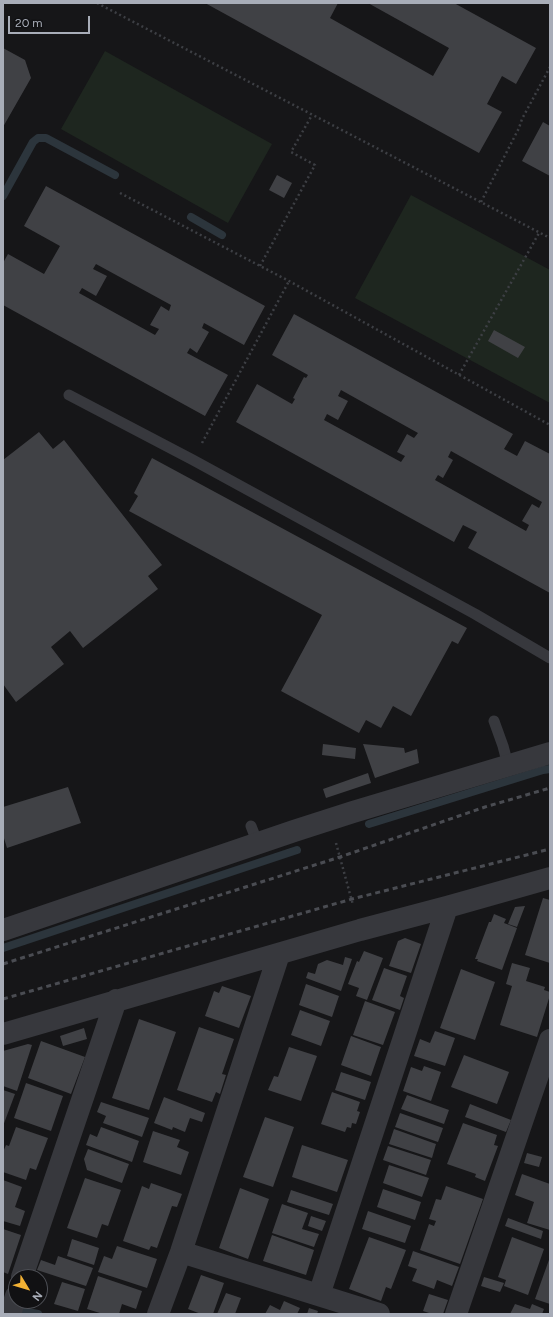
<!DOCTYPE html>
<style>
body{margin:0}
#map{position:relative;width:553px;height:1317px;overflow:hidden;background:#161618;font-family:Figtree,sans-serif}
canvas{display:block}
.frame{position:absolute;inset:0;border:4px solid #a8adb8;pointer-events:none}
.north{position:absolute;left:8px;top:1269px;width:40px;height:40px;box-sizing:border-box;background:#111113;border:1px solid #4d4f55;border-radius:50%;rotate:128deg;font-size:11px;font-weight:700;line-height:16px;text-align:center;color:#a8adb8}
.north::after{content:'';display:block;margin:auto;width:14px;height:18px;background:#f2b134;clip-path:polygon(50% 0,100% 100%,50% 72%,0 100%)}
.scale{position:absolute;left:8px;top:16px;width:82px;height:18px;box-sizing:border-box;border:2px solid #a8adb8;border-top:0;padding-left:5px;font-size:12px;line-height:14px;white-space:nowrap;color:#a8adb8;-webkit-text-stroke:3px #111113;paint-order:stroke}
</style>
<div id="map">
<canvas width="553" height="1317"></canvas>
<div class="frame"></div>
<div class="north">N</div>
<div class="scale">20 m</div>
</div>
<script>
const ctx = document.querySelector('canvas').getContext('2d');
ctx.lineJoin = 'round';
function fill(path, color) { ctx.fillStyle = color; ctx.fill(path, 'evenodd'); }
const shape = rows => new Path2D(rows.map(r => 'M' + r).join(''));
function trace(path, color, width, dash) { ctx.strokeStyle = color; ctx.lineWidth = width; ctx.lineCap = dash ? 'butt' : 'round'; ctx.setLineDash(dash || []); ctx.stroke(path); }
fill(shape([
 [105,51,272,144,228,223,61,129],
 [411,195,550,270,550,403,355,298]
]), '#1e261f');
trace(shape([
 [3,196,33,142,38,138,46,138,115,175],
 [191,217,222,235],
 [369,824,543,770,550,769],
 [3,948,297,850],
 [22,1311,38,1314]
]), '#2c353c', 8);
fill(shape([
 [205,3,338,3,330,18,433,76,449,48,368,3,454,3,536,48,516,84,502,76,487,104,502,112,479,153],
 [3,48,25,60,31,78,3,127],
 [543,122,550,126,550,176,522,161],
 [277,175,292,183,284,198,269,190],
 [46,186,265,306,244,345,204,323,202,328,209,332,197,353,190,348,187,353,228,375,205,416,3,305,3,263,8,254,44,274,60,246,24,226],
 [96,264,171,305,169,311,161,306,150,325,159,329,155,335,79,293,82,288,96,296,107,276,93,269],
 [294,314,513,434,504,449,517,456,525,441,550,454,550,593,468,548,477,532,463,525,454,542,236,422,257,384,292,404,295,399,293,398,304,377,306,378,308,375,272,355],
 [341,390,418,433,414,438,407,434,397,452,405,456,401,462,324,420,327,414,338,420,348,401,338,396],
 [451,451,542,502,539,508,532,504,522,521,529,525,526,531,435,480,438,475,443,478,453,460,448,457],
 [494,330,525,347,518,358,488,341],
 [39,432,53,449,64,440,162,565,148,576,158,589,83,648,70,631,51,647,64,664,16,702,3,684,3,460],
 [152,458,467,628,458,644,452,641,411,716,393,706,381,728,366,720,359,733,281,691,322,615,129,511,138,496,134,493],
 [323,744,356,748,355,759,322,755],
 [363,744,404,748,405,753,417,749,419,763,375,778],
 [368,773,371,783,326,798,323,789],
 [68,787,81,823,7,848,3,835,3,807],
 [543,898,550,900,550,963,525,955],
 [525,906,517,927,508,924,515,907],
 [494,914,506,919,504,923,517,928,502,970,477,961,478,959,475,959,489,922,491,922],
 [405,938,421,944,411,973,389,966,398,941],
 [364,951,383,958,367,1000,356,996,359,988,348,984,357,961,359,962],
 [345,957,352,959,341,991,306,978,308,972,315,974,318,964,327,960,343,965],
 [512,963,530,968,526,981,545,987,544,990,550,992,550,995,537,1037,500,1025,512,986,506,984],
 [384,968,407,976,400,996,404,998,400,1010,372,1000],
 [461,969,495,982,475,1040,440,1028],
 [306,984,339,996,332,1017,299,1005],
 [222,986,251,996,239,1028,205,1016,214,991,219,993],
 [365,1001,395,1012,383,1045,353,1035],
 [300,1010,330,1021,321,1046,291,1035],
 [139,1019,176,1032,149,1110,112,1098],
 [199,1027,234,1039,222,1074,226,1075,220,1094,216,1092,212,1102,177,1090],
 [84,1028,87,1039,63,1046,60,1036],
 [435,1031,455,1038,445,1066,414,1056,420,1039,430,1043],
 [351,1036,381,1047,371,1076,341,1065],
 [41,1041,85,1057,71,1094,28,1078],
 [28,1044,32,1045,17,1091,3,1086,3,1051],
 [289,1047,317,1056,301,1101,268,1090,274,1076,278,1077],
 [464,1055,509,1072,497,1104,451,1087],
 [424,1066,441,1072,431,1101,403,1091,411,1067,422,1071],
 [341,1072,371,1082,365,1100,335,1090],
 [26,1083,63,1096,51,1131,14,1118],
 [3,1090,15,1094,3,1126],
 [332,1092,360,1102,357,1111,360,1112,356,1124,352,1123,351,1128,347,1127,345,1132,321,1124],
 [407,1095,449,1110,444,1124,401,1109],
 [164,1097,205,1113,202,1122,190,1118,185,1132,173,1127,172,1130,154,1123],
 [101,1102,149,1118,142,1137,103,1123,106,1116,97,1112],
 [470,1104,511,1120,506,1132,465,1117],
 [400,1113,443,1128,438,1142,395,1127],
 [265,1117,294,1127,273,1187,243,1177],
 [463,1123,497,1135,494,1145,498,1146,485,1181,475,1177,476,1174,447,1164],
 [16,1127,48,1138,36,1170,30,1168,26,1180,3,1172,3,1152,6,1145,9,1146],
 [101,1127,139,1141,132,1162,86,1145,90,1134,97,1137],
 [394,1129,436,1144,432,1158,389,1144],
 [153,1131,180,1140,177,1147,189,1152,181,1175,143,1162],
 [302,1145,348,1160,337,1192,292,1177],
 [388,1146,431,1160,426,1175,383,1160],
 [88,1149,129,1164,122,1183,87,1170,84,1159],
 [527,1153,542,1157,539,1167,524,1163],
 [389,1165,429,1178,422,1197,383,1183],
 [522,1174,550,1184,550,1230,527,1223,534,1202,515,1195],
 [85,1178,121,1190,108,1226,102,1224,97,1238,67,1228],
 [3,1180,22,1187,15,1207,25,1211,20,1226,3,1221],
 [151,1183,182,1194,177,1207,172,1206,157,1248,151,1246,149,1250,123,1241,142,1186,149,1189],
 [446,1186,483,1199,460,1264,420,1250,429,1224,434,1226,436,1221,429,1219,436,1199,441,1200],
 [240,1188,269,1199,248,1259,219,1248],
 [383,1189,421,1202,415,1220,377,1207],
 [291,1190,333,1204,329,1215,287,1202],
 [282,1204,308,1213,302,1229,319,1234,314,1247,272,1233],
 [368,1211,411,1226,405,1243,362,1229],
 [311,1216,326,1221,322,1231,308,1226],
 [508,1218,543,1231,541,1239,505,1226],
 [3,1229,21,1235,8,1274,3,1272],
 [272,1235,314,1250,306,1275,263,1261],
 [369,1237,406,1250,391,1289,386,1287,381,1301,349,1289],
 [512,1237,544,1249,528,1295,504,1286,506,1280,498,1277],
 [72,1239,99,1248,94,1265,67,1256],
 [117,1246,157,1259,147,1288,98,1272,104,1256,112,1259],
 [413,1251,459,1267,452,1286,437,1280,434,1289,412,1281,417,1269,408,1266],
 [58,1256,93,1268,86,1286,37,1270,41,1260,55,1265],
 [550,1257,550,1304,535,1299],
 [201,1275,224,1283,213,1314,201,1314,188,1309],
 [98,1276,142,1291,136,1309,122,1304,119,1314,103,1314,87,1309],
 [484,1277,504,1283,500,1292,481,1286],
 [62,1282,85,1289,78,1311,54,1304],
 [226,1293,241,1298,235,1314,217,1314],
 [429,1294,448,1300,443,1314,432,1314,423,1311],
 [284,1301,300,1308,297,1314,265,1314,270,1305,280,1310],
 [515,1304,530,1309,532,1304,544,1309,542,1314,510,1314],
 [309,1308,318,1311,317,1314,307,1314]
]), '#404145');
trace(shape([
 [97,3,550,238],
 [120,193,289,281,550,425],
 [481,202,519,128,522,119,550,67],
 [260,266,315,165,291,152,312,115],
 [459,375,539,233],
 [202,443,289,281],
 [336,843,353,905]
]), '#3d3f44', 2.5, [2, 3]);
trace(shape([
 [69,395,193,460,475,614,550,658],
 [494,721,503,746,508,765],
 [251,826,258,844]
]), '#37383d', 11);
trace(shape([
 [3,1034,360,930,447,907,550,878],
 [181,1252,379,1314],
 [22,1277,116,1000],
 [319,1295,447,907],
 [10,1314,16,1296],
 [158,1314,181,1252,279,954],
 [456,1314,550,1040]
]), '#37383d', 22);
trace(shape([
 [3,930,294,831,353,812,550,753]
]), '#37383d', 22);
trace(shape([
 [3,964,340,857,485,807,550,788],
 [3,999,352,899,550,849]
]), '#4a4c52', 3, [5, 4]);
</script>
